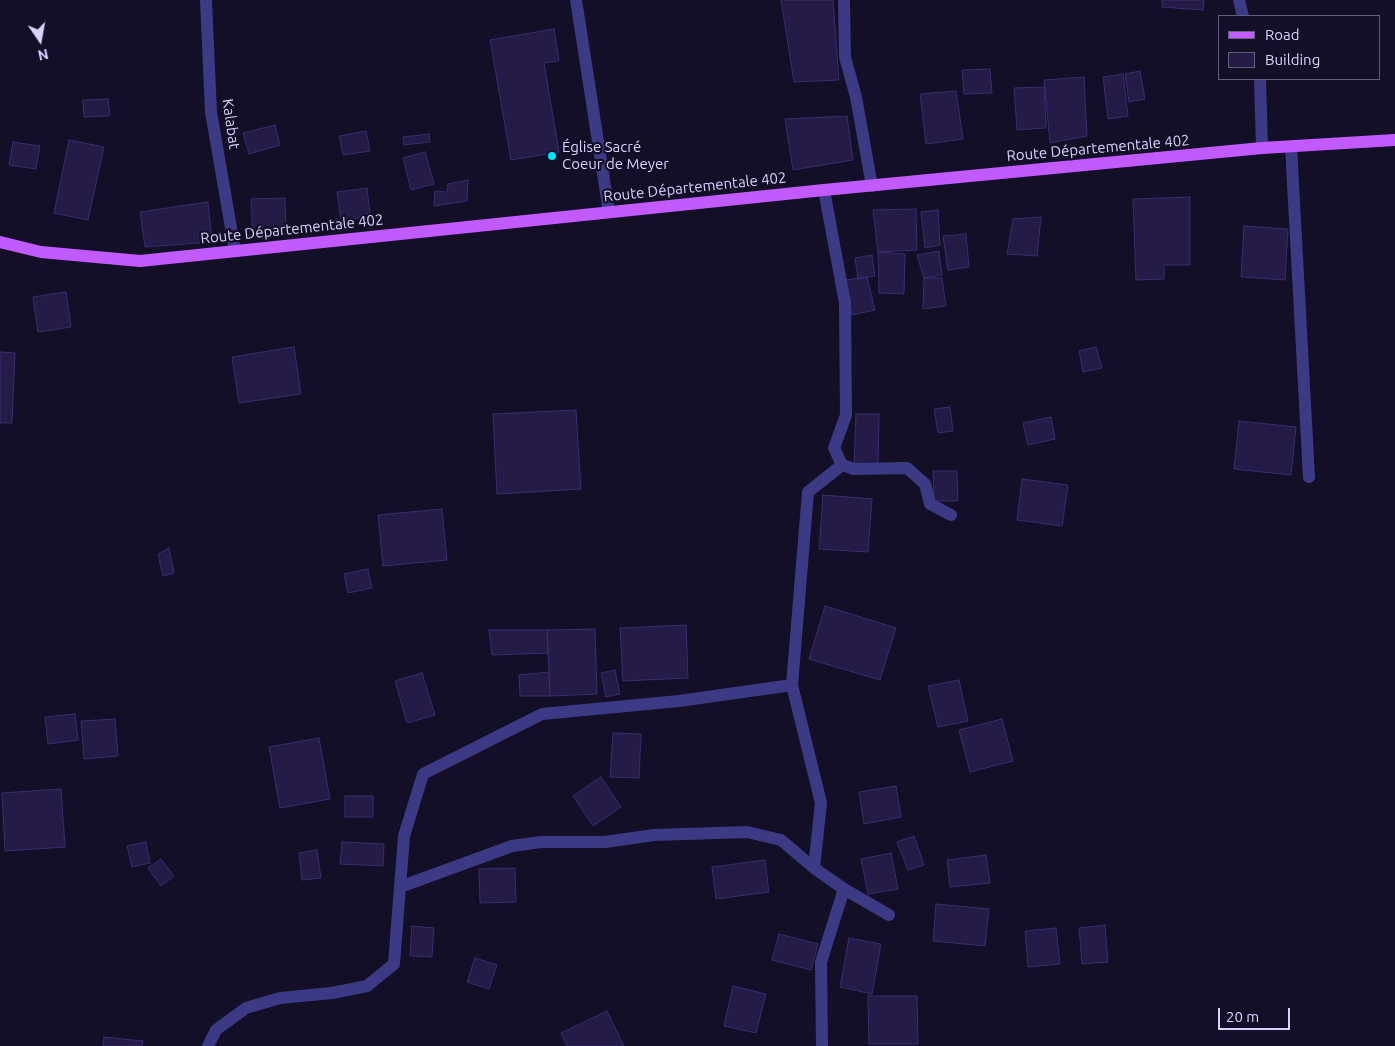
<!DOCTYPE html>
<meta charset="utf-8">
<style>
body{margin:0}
#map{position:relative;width:1395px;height:1046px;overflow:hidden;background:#130f26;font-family:Ubuntu,sans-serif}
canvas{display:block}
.legend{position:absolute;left:1218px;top:15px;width:162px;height:65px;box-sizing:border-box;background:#130f26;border:1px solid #625e7d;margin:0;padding:6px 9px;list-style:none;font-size:15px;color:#d9d4ff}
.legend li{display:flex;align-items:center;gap:10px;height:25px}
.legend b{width:25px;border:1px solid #625e7d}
.north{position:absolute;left:15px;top:15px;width:50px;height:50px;-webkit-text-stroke:4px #130f26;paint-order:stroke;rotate:168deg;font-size:14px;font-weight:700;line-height:20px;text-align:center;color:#d9d4ff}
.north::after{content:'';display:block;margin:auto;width:18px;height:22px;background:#d9d4ff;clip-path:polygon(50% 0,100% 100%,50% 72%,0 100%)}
.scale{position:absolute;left:1218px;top:1008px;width:72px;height:22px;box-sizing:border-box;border:2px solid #d9d4ff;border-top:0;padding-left:6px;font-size:15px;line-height:18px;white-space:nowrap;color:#d9d4ff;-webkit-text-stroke:4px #130f26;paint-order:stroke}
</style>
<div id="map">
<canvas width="1395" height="1046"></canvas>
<ul class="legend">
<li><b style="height:6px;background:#c25bff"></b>Road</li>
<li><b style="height:14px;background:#241b47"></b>Building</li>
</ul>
<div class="north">N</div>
<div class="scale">20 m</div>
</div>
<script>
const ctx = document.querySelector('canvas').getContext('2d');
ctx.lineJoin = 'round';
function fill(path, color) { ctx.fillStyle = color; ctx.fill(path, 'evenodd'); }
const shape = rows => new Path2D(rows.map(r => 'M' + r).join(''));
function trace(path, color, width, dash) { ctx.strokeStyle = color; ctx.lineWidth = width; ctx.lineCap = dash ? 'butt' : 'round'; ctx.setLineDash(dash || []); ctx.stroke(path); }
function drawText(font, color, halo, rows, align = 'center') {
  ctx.font = font + ' Ubuntu,sans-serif'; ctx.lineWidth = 4.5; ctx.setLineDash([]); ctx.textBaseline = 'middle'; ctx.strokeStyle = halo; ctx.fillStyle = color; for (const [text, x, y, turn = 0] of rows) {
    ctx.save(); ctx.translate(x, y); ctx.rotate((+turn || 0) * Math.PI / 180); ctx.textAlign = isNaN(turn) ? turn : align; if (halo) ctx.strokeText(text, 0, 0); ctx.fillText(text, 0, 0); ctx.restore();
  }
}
const building = shape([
 [781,0,833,0,839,80,794,82,781,0],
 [1162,0,1204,0,1203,10,1162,7,1162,0],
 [554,29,559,61,544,63,559,152,511,160,490,40,554,29],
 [990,69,992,93,964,94,962,70,990,69],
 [1140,71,1145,99,1129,102,1125,74,1140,71],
 [1123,74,1128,116,1108,119,1103,77,1123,74],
 [1084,77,1087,136,1050,143,1044,80,1084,77],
 [1044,87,1046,128,1017,130,1014,88,1044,87],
 [956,91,963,139,926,144,920,94,956,91],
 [108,99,110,116,84,117,83,100,108,99],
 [847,116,853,160,793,170,785,119,847,116],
 [275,125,280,145,249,154,243,133,275,125],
 [366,131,370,151,343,155,339,136,366,131],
 [429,134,430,142,404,145,403,137,429,134],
 [69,140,104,147,88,220,54,213,69,140],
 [13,142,40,146,36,169,9,165,13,142],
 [425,152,434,184,411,190,403,158,425,152],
 [468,180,467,201,434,206,435,191,447,192,448,184,468,180],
 [367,188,370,213,362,214,359,218,341,220,337,192,367,188],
 [1190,197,1190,265,1164,265,1164,279,1136,280,1133,199,1190,197],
 [285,198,286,235,253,236,251,199,285,198],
 [208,202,212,242,145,247,140,212,208,202],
 [916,209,917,250,878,252,873,210,916,209],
 [938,210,940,245,925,248,921,212,938,210],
 [1041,217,1037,256,1007,254,1013,219,1041,217],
 [1244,226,1288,229,1285,280,1241,277,1244,226],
 [966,234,969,267,948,270,943,236,966,234],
 [939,251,942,275,924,278,917,255,939,251],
 [878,252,905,254,904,294,879,293,878,252],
 [872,255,875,276,858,279,855,258,872,255],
 [867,277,875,310,852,315,845,280,867,277],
 [924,278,942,278,946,306,923,309,924,278],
 [66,292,71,327,38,332,33,297,66,292],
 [294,347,301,394,239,403,232,357,294,347],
 [1096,347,1102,368,1083,372,1079,351,1096,347],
 [0,352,15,353,12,423,0,423,0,352],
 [950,407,953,431,938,433,934,409,950,407],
 [576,410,581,489,497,494,493,414,576,410],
 [856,414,879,414,878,467,854,466,856,414],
 [1051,417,1055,439,1028,445,1023,423,1051,417],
 [1239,421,1296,427,1291,475,1234,469,1239,421],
 [933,471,957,471,958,501,934,501,933,471],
 [1022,479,1068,485,1062,526,1017,520,1022,479],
 [823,495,872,499,868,552,819,549,823,495],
 [442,509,447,560,383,566,378,515,442,509],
 [169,548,174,573,163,576,158,554,169,548],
 [368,569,372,588,348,593,344,574,368,569],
 [825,606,896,628,880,680,809,659,825,606],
 [686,625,688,678,623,681,620,628,686,625],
 [595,629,597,694,550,696,547,630,595,629],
 [489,630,547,630,548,653,492,655,489,630],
 [615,670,620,694,606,697,601,673,615,670],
 [549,672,550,696,520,696,519,675,549,672],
 [422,673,435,715,407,723,395,681,422,673],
 [959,680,968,721,938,727,928,686,959,680],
 [75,714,78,740,48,744,45,717,75,714],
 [115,719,118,756,84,759,81,721,115,719],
 [1002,719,1013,761,970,772,959,730,1002,719],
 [613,733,641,734,639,778,610,777,613,733],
 [319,738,330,799,280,808,269,747,319,738],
 [601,777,621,807,593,826,573,796,601,777],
 [896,786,901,817,864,824,859,792,896,786],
 [61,789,65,847,5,851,2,793,61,789],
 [345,796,373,796,373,817,345,817,345,796],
 [914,836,924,865,908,870,897,842,914,836],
 [146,842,150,863,132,867,127,846,146,842],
 [342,842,384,844,383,866,340,864,342,842],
 [317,850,321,878,302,880,299,853,317,850],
 [891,853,898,889,868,894,861,859,891,853],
 [986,855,990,883,950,887,947,860,986,855],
 [161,859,174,876,161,886,148,868,161,859],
 [765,860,769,892,716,899,712,867,765,860],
 [515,868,516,902,480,903,479,869,515,868],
 [936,904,989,909,985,946,933,941,936,904],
 [1105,925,1108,962,1082,964,1079,928,1105,925],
 [412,926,434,928,432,957,410,956,412,926],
 [1056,928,1060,964,1028,967,1025,931,1056,928],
 [779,934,818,944,811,970,772,960,779,934],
 [849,938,881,944,872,994,840,987,849,938],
 [475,958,497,965,489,989,467,982,475,958],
 [733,986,766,994,756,1033,724,1026,733,986],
 [868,996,917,996,918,1044,869,1044,868,996],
 [607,1011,624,1046,567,1046,561,1033,607,1011],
 [104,1037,143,1041,142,1046,103,1046,104,1037]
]);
fill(building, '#241b47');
trace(building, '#3b2d73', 1);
trace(shape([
 [206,0,211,112,235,251],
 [576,0,609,212],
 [844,0,845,57,856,97,872,186],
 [1239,0,1243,16],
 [1260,79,1262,148],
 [1291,147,1309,477],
 [842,465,854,469,907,468,925,484,930,504,951,515],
 [400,887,404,836,423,774,542,714,679,701,792,685],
 [844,889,889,915],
 [208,1046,216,1030,246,1008,280,998,332,993,367,986,394,964,400,887,512,846,541,842,605,842,654,835,747,832,781,840,814,868],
 [822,1046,821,962,844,889,814,868,821,803,792,685,808,492,842,465,834,448,846,415,845,303,824,190]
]), '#3d3a85', 12);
trace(shape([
 [0,242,41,252,140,261,824,190,1262,148,1395,140]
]), '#c25bff', 12);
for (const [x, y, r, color] of [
 [552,156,5,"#00e5ff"]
]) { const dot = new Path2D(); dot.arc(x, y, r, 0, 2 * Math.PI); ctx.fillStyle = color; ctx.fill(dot); trace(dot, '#130f26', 2); }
drawText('15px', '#d9d4ff', '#130f26', [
 ["Kalabat",231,124,82],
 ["Route Départementale 402",1098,148,-5],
 ["Route Départementale 402",695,187,-6],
 ["Route Départementale 402",292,229,-6]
]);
drawText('15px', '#d9d4ff', '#130f26', [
 ["Église Sacré",562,147],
 ["Coeur de Meyer",562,164]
], 'left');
</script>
